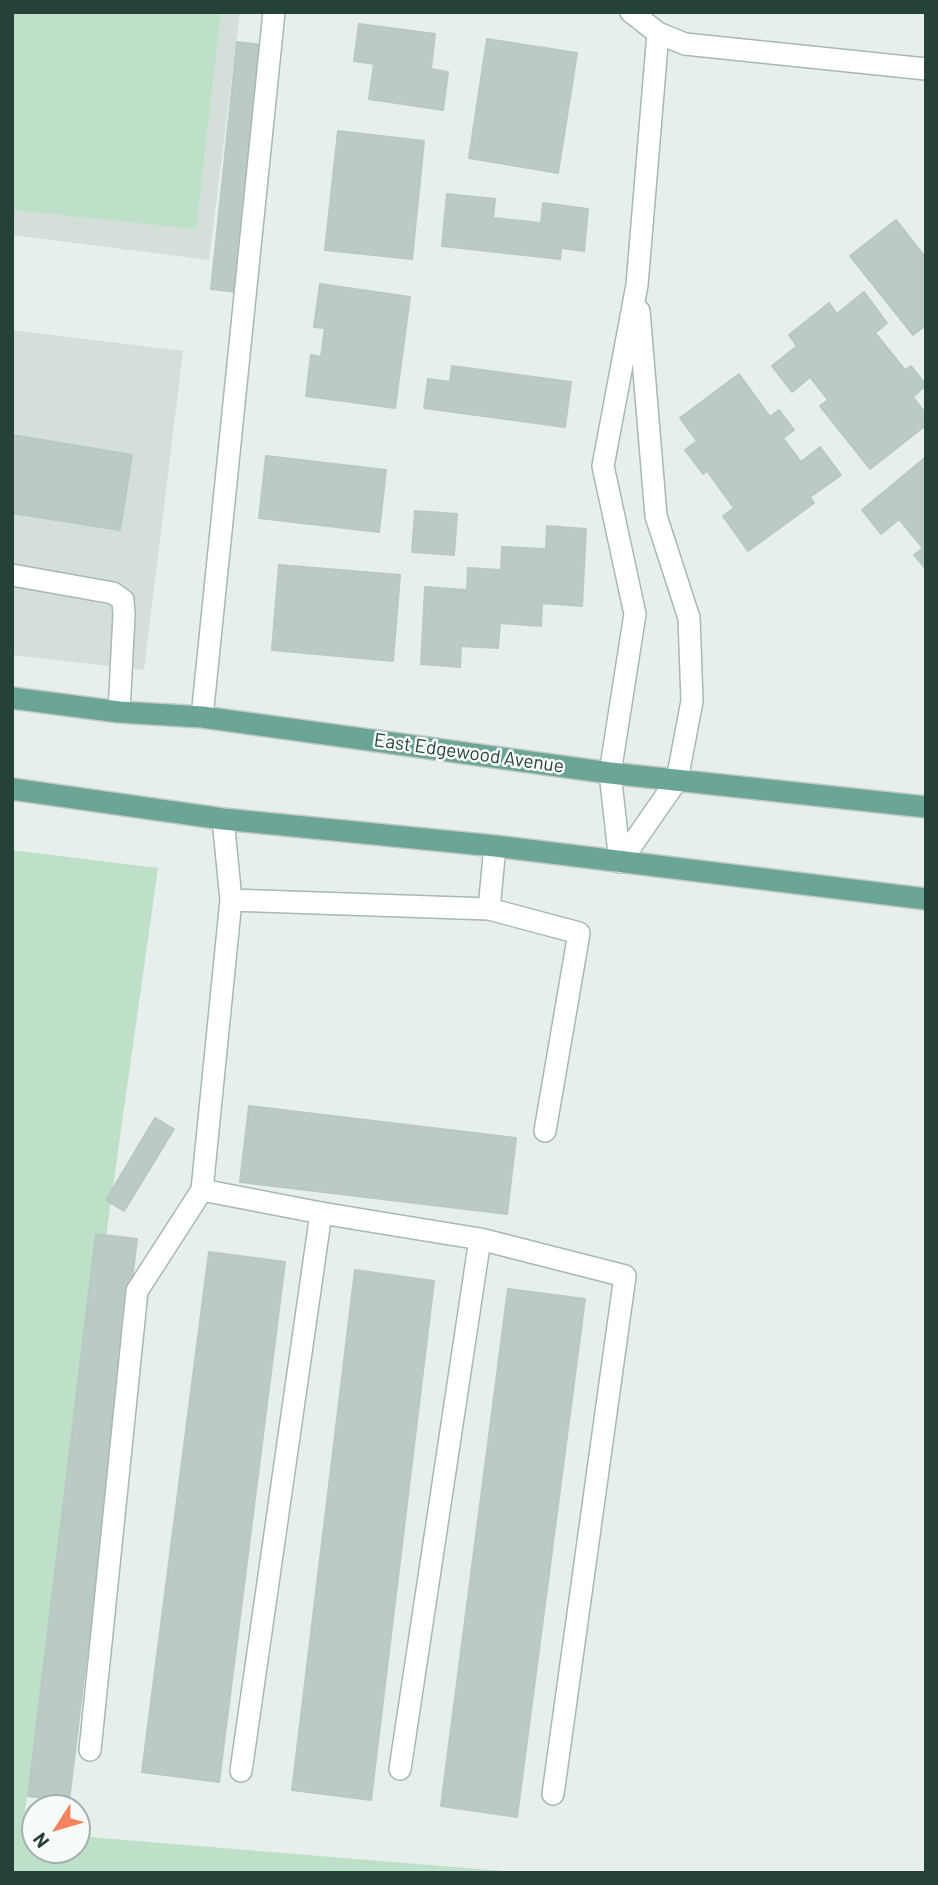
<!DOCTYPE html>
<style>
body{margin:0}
#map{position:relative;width:938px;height:1885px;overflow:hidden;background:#e6efeb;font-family:Barlow,sans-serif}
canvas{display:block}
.frame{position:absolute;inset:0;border:14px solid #24423a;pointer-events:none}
.north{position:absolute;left:21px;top:1794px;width:70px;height:70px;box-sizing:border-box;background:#f7fbf9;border:2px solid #a3b1ad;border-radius:50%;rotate:233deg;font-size:19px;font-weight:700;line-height:28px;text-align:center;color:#24423a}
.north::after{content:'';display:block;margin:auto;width:24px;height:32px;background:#f4845f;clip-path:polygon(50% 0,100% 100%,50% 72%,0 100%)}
</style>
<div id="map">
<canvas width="938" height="1885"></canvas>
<div class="frame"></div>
<div class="north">N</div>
</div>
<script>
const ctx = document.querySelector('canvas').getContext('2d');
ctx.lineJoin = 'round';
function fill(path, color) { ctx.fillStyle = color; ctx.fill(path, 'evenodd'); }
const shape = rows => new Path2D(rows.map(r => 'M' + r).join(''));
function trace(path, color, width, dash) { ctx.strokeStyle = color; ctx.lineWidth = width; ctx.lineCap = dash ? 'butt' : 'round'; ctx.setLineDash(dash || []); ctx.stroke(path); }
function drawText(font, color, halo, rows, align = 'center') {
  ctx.font = font + ' Barlow,sans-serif'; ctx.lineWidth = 5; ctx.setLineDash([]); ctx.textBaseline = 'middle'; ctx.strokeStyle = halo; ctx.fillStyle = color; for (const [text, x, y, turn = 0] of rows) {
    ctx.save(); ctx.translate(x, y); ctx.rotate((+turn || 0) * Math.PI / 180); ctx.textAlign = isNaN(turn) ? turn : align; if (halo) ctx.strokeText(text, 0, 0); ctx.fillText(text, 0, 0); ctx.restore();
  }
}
fill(shape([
 [12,12,240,12,209,260,12,235],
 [12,330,183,351,144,670,12,655]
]), '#d4dfda');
fill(shape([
 [12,12,221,12,196,229,12,210],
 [12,850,158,868,22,1831,35,1832,35,1850,77,1850,77,1836,526,1873,12,1873]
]), '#bfe0c8');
const building = shape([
 [359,24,435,34,431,69,448,72,443,110,369,99,374,64,354,61,359,24],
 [487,39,577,53,558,173,469,158,487,39],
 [237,42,263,45,237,292,211,289,237,42],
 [338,131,424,141,412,259,325,250,338,131],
 [447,194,495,199,493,218,541,223,543,203,588,209,584,251,561,248,560,259,442,246,447,194],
 [896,220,926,258,926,325,913,335,850,256,896,220],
 [320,284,410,297,395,408,306,396,311,355,321,357,325,328,314,327,320,284],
 [864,292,887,323,875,333,905,370,911,366,926,385,913,397,926,414,926,425,870,469,820,406,828,400,810,377,792,392,772,366,797,346,789,335,829,303,837,314,864,292],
 [452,366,571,382,565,427,424,408,428,379,450,382,452,366],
 [739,374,770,417,779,410,794,430,783,438,801,462,820,447,841,475,810,497,814,503,748,551,723,516,734,508,707,471,703,474,685,450,697,441,680,418,739,374],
 [12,435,132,455,120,530,12,513,12,435],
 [266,456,386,470,379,532,259,518,266,456],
 [926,457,926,569,914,555,923,548,899,519,881,534,862,510,926,457],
 [415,511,457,514,454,555,412,552,415,511],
 [547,526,586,529,582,606,542,603,541,626,500,623,498,648,461,646,460,667,421,664,425,587,467,590,468,568,501,570,502,547,546,549,547,526],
 [279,565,400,575,393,661,272,650,279,565],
 [249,1106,516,1138,507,1214,240,1182,249,1106],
 [155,1118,174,1129,124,1211,106,1200,155,1118],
 [96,1234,137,1239,69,1801,28,1796,96,1234],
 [209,1252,285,1262,219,1782,142,1772,209,1252],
 [355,1270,434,1281,371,1800,292,1790,355,1270],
 [508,1289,585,1299,517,1817,441,1806,508,1289]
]);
fill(building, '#bbcac4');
trace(building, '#b8c9c2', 2);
const minor = shape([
 [631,12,658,33],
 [12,575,113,593,123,600,124,615,119,712],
 [202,717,274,12],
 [620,862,610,773,635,614,603,466,637,285,658,33,685,44,926,69],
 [620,862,677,780,692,701,689,618,656,516,639,311],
 [231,900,489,909,579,933,545,1131],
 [489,909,495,846],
 [202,1190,321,1213,480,1239,625,1276,553,1794],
 [90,1750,137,1291,202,1190,231,900,223,819],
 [400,1769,480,1239],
 [241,1771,321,1213]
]);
const major = shape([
 [12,698,119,712,202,717,610,773,926,807],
 [12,789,223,819,495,846,926,899]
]);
trace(minor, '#a8b8b2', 24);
trace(major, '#c2cac8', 24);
trace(minor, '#fff', 21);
trace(major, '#6aa596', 21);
drawText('19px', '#24423a', '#f7fbf9', [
 ["East Edgewood Avenue",469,753,8]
]);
</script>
